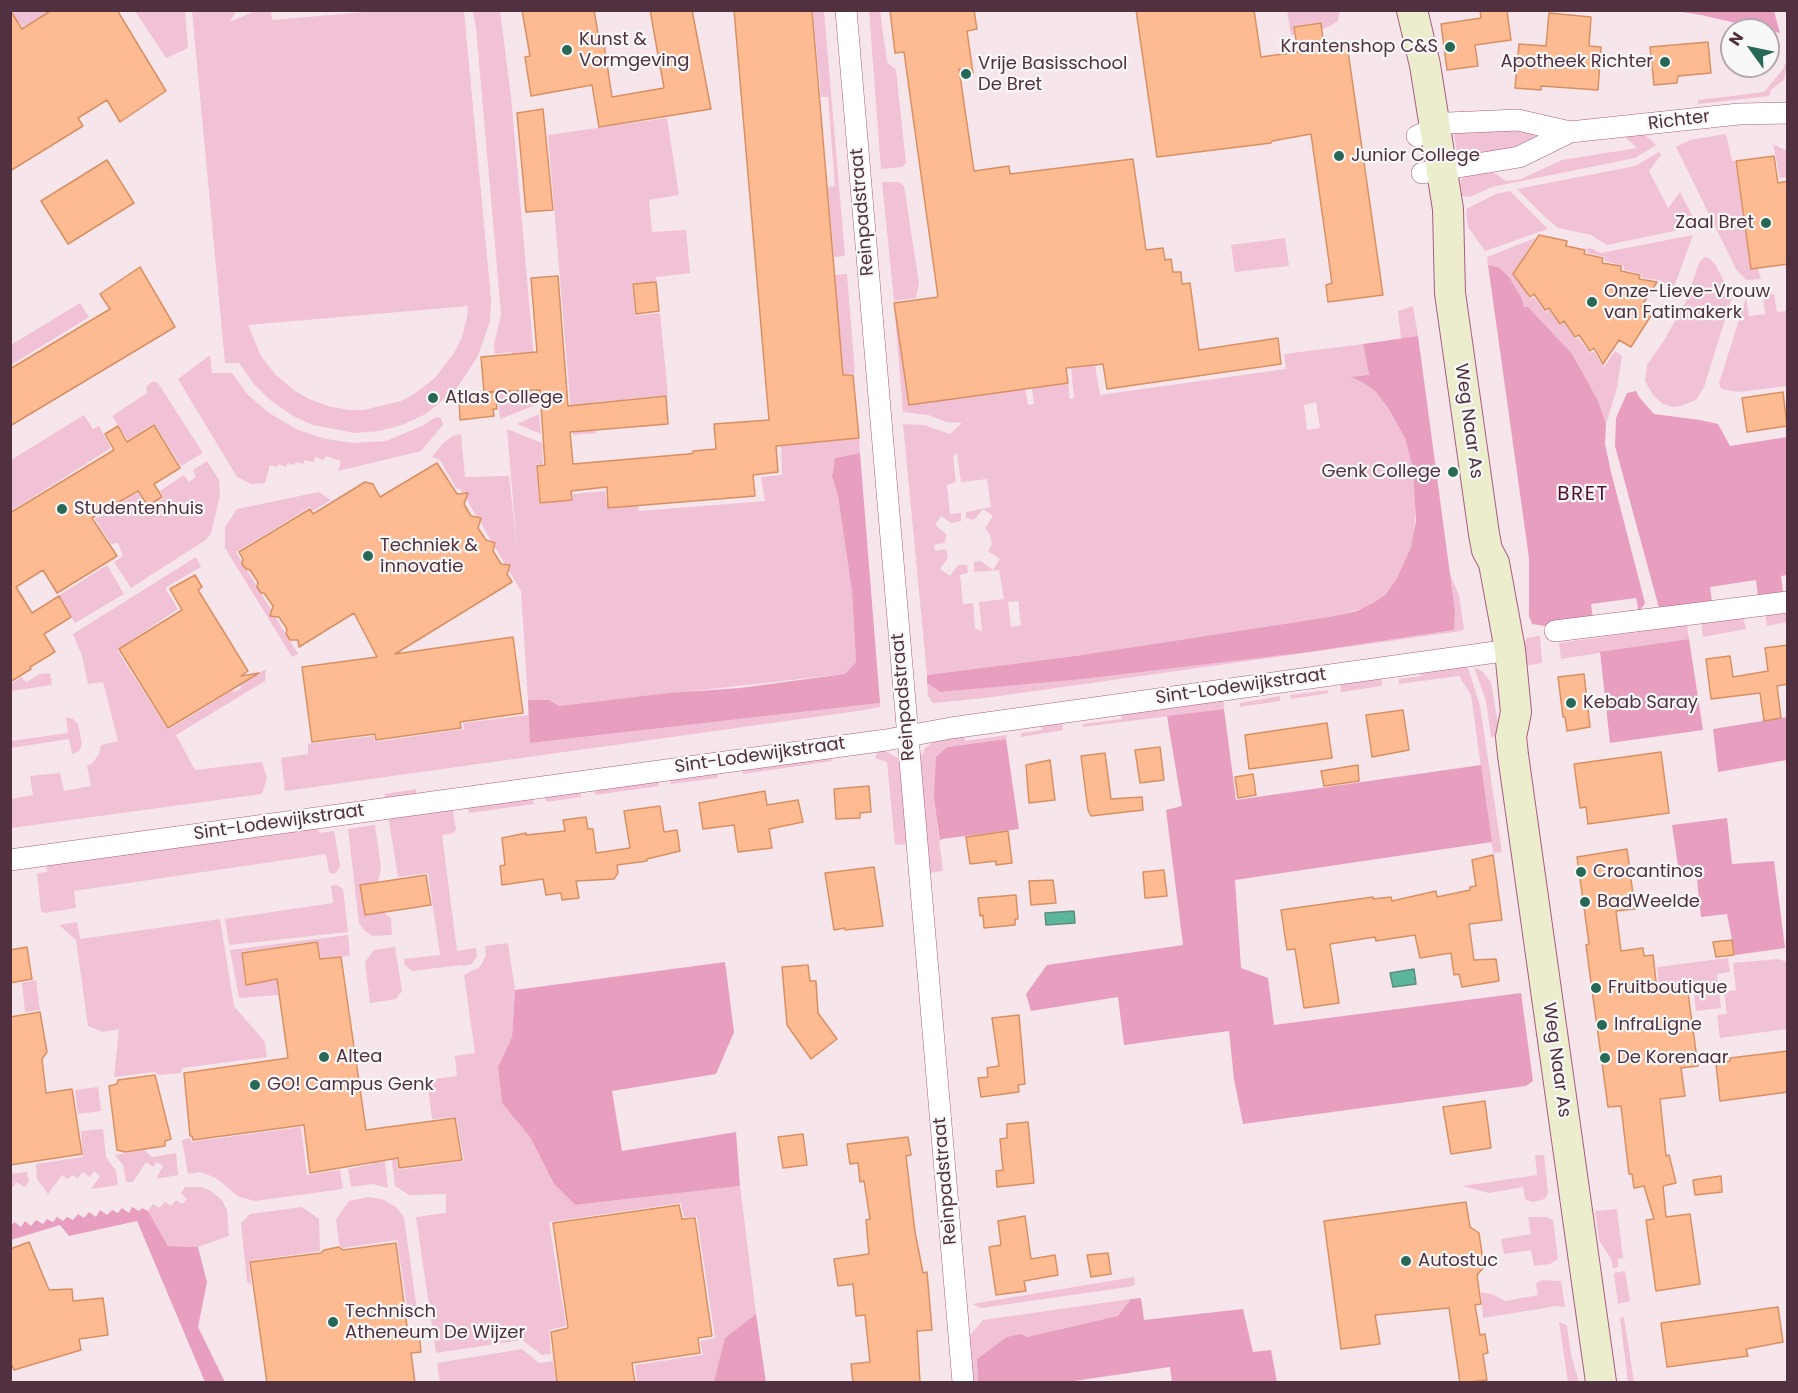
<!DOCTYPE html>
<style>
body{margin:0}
#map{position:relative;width:1798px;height:1393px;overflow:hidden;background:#f7e5ec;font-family:Poppins,sans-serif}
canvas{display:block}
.frame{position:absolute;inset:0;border:12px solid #51303f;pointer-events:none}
.north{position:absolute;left:1720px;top:18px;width:60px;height:60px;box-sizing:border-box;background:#f8f8f8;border:2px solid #b5a8ae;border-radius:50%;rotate:303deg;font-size:16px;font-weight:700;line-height:24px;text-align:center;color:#51303f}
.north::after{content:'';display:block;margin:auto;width:21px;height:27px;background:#286856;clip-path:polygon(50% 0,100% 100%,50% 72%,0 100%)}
</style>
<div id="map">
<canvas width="1798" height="1393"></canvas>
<div class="frame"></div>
<div class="north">N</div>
</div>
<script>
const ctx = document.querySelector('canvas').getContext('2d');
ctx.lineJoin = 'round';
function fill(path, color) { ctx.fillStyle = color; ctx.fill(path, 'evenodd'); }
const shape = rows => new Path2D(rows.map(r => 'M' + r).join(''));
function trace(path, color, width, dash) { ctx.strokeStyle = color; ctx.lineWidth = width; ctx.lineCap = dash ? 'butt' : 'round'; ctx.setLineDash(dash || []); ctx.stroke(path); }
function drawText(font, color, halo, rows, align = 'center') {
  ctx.font = font + ' Poppins,sans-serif'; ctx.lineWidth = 4.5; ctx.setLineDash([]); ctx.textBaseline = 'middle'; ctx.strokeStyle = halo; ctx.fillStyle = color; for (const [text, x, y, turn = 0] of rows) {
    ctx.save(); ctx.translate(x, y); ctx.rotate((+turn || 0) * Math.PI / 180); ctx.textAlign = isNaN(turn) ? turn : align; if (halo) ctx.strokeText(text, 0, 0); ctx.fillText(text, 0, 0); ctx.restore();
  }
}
fill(shape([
 [1340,10,1338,21,1330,26,1322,29,1321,22,1294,26,1294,35,1291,35,1287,11],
 [11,11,50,11,23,27,19,22,11,27],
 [135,11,185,11,188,48,166,58],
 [255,11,274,11,271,11,272,20,377,11,464,11,491,299,490,321,478,356,457,388,426,414,402,425,379,431,355,433,313,425,293,416,270,400,254,384,239,363,225,363,192,11,236,11,230,22],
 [468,306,467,317,462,337,454,353,435,378,414,394,401,401,364,410,349,410,328,406,309,399,295,391,276,375,261,356,248,325],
 [473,11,500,11,511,96,538,404,500,419,498,394,516,393,512,352,495,354,494,345,501,314,476,28],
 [813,11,824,11,845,256,834,257,828,187,835,186,828,97,821,97],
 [869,11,880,11,887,62,896,70,906,163,902,167,881,169],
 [1787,60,1784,80,1771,90,1769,96,1698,104,1698,100,1764,92,1783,69],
 [667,118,679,195,649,200,652,232,686,230,690,273,656,277,657,282,632,283,635,316,660,313,668,395,625,399,627,428,619,428,616,400,594,402,596,433,573,435,548,135],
 [1497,126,1534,132,1536,140,1525,147,1458,161,1454,133],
 [1644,134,1656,145,1635,158,1492,187,1470,197,1462,196,1460,181,1467,174,1490,170,1506,181,1521,179,1562,160,1637,148,1623,135],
 [1726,134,1732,161,1735,161,1751,269,1758,269,1761,279,1746,280,1736,269,1676,147,1690,140],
 [1773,144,1787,151,1787,177,1780,178],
 [1659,152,1661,155,1649,171,1668,208,1680,192,1695,221,1694,227,1607,245,1591,235,1558,228,1546,218,1517,189,1635,166],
 [882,182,899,182,904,186,919,283,916,298,894,301],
 [1510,191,1548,229,1485,251,1468,227,1466,209,1496,194],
 [1693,235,1674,287,1659,280,1642,278,1642,274,1624,270,1624,266,1605,261,1605,257,1587,253,1588,247,1601,253],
 [1285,238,1289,266,1235,272,1231,245],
 [1535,238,1513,274,1530,299,1534,297,1545,312,1549,310,1560,325,1564,323,1575,339,1578,338,1590,353,1594,351,1604,367,1615,351,1622,356,1617,388,1606,424,1598,401,1524,307,1522,299,1498,267,1488,265,1487,257],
 [1704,257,1709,258,1715,264,1732,297,1704,387,1696,400,1681,406,1673,407,1663,404,1653,395,1645,381,1647,365,1663,342,1685,303,1699,263],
 [847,274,855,373,843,374,835,275],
 [1774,294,1777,312,1787,311,1787,386,1739,392,1721,389,1719,383,1746,298,1749,316,1765,314,1763,295],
 [80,303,89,317,11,365,11,345],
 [894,303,909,404,1023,375,1028,405,1034,404,1032,388,1068,383,1070,399,1074,398,1071,368,1095,365,1100,395,1286,369,1284,354,1363,344,1369,376,1352,378,1367,385,1376,392,1388,408,1405,438,1413,469,1416,496,1414,535,1411,547,1396,580,1385,595,1366,608,1329,617,1075,656,927,675,903,424,924,425,950,434,962,423,946,422,928,415,903,412],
 [1316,402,1320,428,1307,430,1304,405],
 [957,453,961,482,987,479,991,507,966,512,966,518,974,520,983,509,993,516,985,528,990,535,992,544,988,551,1000,559,993,570,981,561,974,562,974,572,999,570,1004,599,979,602,982,632,975,628,973,603,963,604,960,575,968,573,967,565,958,565,950,576,940,569,948,558,946,549,935,551,934,545,945,543,946,534,935,525,941,516,951,523,961,521,961,513,950,514,947,485,956,482,953,457],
 [1018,601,1021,625,1011,627,1008,602],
 [1413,306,1418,336,1401,339,1398,311],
 [210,355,212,373,232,373,247,394,269,413,298,430,326,439,353,443,386,441,422,426,436,417,441,418,443,425,421,451,338,471,341,461,326,456,323,460,316,457,313,462,305,460,303,464,296,462,294,465,287,463,286,467,279,464,277,467,270,465,265,483,251,484,237,477,178,379],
 [153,381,158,383,203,453,181,466,154,423,128,440,112,416,147,393,146,387],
 [539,414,541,434,517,424],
 [84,415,93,429,99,426,111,448,11,511,11,460],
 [507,429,542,443,543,464,536,465,539,504,573,500,573,494,605,491,608,509,638,506,639,511,765,501,761,477,782,475,781,445,859,438,860,453,835,458,832,476,838,496,852,592,856,662,845,674,559,706,549,700,528,700,521,591,461,490,456,488,440,460,432,457,443,443,453,436,461,434,465,477,509,476,517,548],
 [207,461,219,480,220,495,211,534,204,541,131,588,114,562,123,556,118,543,111,544,95,519,137,493,149,508,164,498,160,491,184,475,189,482,196,477,193,470],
 [319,492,331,500,313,511,310,507,236,552,298,654,292,657,225,548,225,527,237,509],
 [196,557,201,567,165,588,178,609,117,650,168,730,233,690,234,692,241,688,240,685,266,669,265,681,176,735,195,770,262,762,267,778,262,794,11,828,11,799,33,795,30,776,60,773,64,791,91,786,87,766,92,764,99,754,101,745,118,741,103,682,88,684,82,656,73,634],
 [107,565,124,594,75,623,58,596],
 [1450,574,1459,595,1464,629,1461,631,985,698,933,703,928,696,927,683,940,692,1111,675,1309,652,1454,630,1455,611],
 [1787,610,1787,622,1767,626,1765,613],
 [1743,616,1746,629,1703,637,1701,623],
 [1687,625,1689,639,1561,659,1559,643],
 [1540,636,1542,663,1524,666,1523,645,1527,638],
 [1467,665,1480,706,1502,852,1493,853,1471,695,1459,676,1399,684,1399,679,1421,676,1420,670],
 [1474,667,1482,671,1491,682,1500,736,1491,737,1486,701],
 [50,673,52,685,11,691,11,684,21,677,26,682,40,674],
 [1381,675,1382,686,1341,692,1340,681],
 [1327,690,1329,693,1291,699,1290,695],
 [1280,696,1280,701,1240,707,1240,703],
 [1223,697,1224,709,1083,727,1083,724,1122,719,1120,711],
 [880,703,880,707,858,711,285,791,283,775,281,758,308,754,308,744,374,736,375,742,464,729,463,723,529,715,531,743],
 [66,717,73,719,78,724,82,744,79,751,72,754,69,739,11,748,11,741,68,733],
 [1062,720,1063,730,1021,737,1021,733,1042,730,1041,723],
 [963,733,965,741,1007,735,1006,739,947,747,934,799,943,871,929,873,919,761,925,748,939,738],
 [880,748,898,758,902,769,909,844,895,845,887,762,875,758],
 [830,753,832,761,743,774,742,766],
 [717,769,718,778,671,784,670,775],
 [658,778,659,786,595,795,594,786],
 [580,788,581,797,546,802,545,794],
 [416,789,417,796,386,801,385,794],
 [531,795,534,804,469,813,468,804],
 [452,806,456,829,454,833,442,835,457,951,476,948,477,956,472,964,462,966,462,965,412,971,405,965,404,959,440,955,428,873,398,877,388,815],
 [318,825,319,833,334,831,340,866,336,873,333,874,329,872,326,854,74,891,76,908,44,913,41,911,37,873,47,872,46,863],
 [375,825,381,868,378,882,360,885,365,915,383,912,391,918,392,935,373,936,365,931,359,923,348,829],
 [337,885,343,889,348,932,229,945,225,919,333,903,331,886],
 [220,919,234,1006,265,1042,267,1057,182,1068,181,1073,158,1075,155,1072,114,1077,119,1029,103,1032,88,1026,76,940,59,925,77,922,80,939],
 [348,935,350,956,321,958,317,941,241,952,245,985,277,980,278,995,239,998,230,950],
 [508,943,515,990,512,1037,498,1067,502,1102,530,1137,554,1184,575,1205,740,1186,756,1314,726,1338,714,1382,637,1382,635,1365,703,1355,700,1341,715,1338,697,1217,684,1217,681,1203,549,1222,566,1326,549,1330,551,1354,542,1355,522,1340,436,1353,416,1217,446,1213,446,1194,409,1195,395,1186,391,1154,396,1154,398,1170,464,1161,456,1117,432,1119,427,1080,457,1076,455,1056,475,1053,464,975,480,967,486,956,485,946],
 [395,947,402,991,396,999,370,1003,365,962,374,950],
 [1728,958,1730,972,1717,974,1721,1008,1696,1011,1694,992,1690,993,1688,984,1659,987,1657,967],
 [1778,959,1787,962,1787,1029,1720,1038,1717,1015,1727,1014,1724,992,1736,990,1733,963],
 [36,980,40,1010,25,1012,22,983],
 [98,1087,101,1111,78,1114,75,1090],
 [301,1127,307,1175,340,1170,343,1189,255,1201,239,1197,216,1178,200,1172,188,1174,182,1140,190,1138,191,1142],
 [103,1129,106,1157,116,1171,118,1185,91,1189,100,1176,94,1171,90,1177,83,1172,78,1178,72,1175,68,1179,62,1175,48,1194,37,1179,36,1164,83,1157,81,1131],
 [144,1150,152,1157,176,1153,178,1175,156,1179,163,1166,157,1162,153,1167,146,1162,133,1182,126,1182,123,1165,115,1155],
 [384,1154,388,1188,373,1184,351,1187,348,1169,372,1164,372,1155],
 [1535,1155,1544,1155,1548,1193,1545,1199,1532,1202,1525,1199,1523,1187,1489,1193,1462,1186,1537,1175],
 [27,1172,29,1182,24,1187,16,1182,13,1187,11,1185,11,1174],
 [185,1187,201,1187,211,1191,222,1200,227,1210,229,1236,198,1247,168,1246,148,1211,153,1204,159,1208,165,1202,171,1206,176,1200,182,1204,187,1199,181,1193],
 [368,1197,382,1199,396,1207,404,1217,417,1310,414,1317,409,1320,397,1240,342,1248,339,1244,336,1219,349,1201],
 [302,1207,319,1219,320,1251,249,1261,251,1286,247,1281,241,1223,250,1214],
 [1617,1209,1623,1258,1618,1259,1618,1267,1613,1268,1611,1259,1599,1240,1595,1211],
 [1528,1217,1547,1217,1553,1220,1558,1259,1550,1264,1534,1266,1531,1250,1504,1254,1501,1239,1531,1234],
 [1625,1271,1630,1301,1618,1304,1614,1273],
 [1134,1277,1135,1285,1128,1287,981,1308,972,1304],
 [1542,1280,1561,1281,1565,1307,1557,1306,1483,1318,1481,1292,1494,1295,1505,1301,1538,1295,1536,1283],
 [1131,1299,1119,1316,1027,1337,1021,1334,977,1359,978,1382,973,1382,969,1336,983,1320],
 [1624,1317,1634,1382,1628,1382,1620,1318],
 [1559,1322,1567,1325,1571,1355,1579,1382,1568,1382],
 [522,1349,539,1363,553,1361,556,1382,440,1382,437,1363]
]), '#f1c2d5');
fill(shape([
 [1677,11,1774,11,1780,33,1701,15],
 [1488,265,1498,267,1509,277,1522,299,1524,307,1528,307,1572,354,1598,401,1606,424,1605,444,1611,472,1645,603,1639,612,1636,598,1591,604,1593,619,1545,626,1532,624,1529,616,1529,558],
 [1418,336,1455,611,1454,630,1309,652,1082,679,940,692,927,683,927,675,1075,656,1329,617,1357,611,1373,603,1385,595,1396,580,1411,547,1416,521,1413,469,1405,438,1388,408,1376,392,1367,385,1351,377,1369,375,1363,344],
 [1636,391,1639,397,1654,414,1700,420,1718,424,1730,446,1787,437,1788,575,1781,576,1783,592,1758,596,1756,580,1710,587,1712,602,1659,608,1615,446,1616,418,1627,393],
 [860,453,880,703,530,743,528,700,549,700,559,706,669,693,740,688,845,674,856,662,852,592,838,496,832,476,835,458],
 [1689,639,1703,730,1610,743,1600,652],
 [1224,709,1236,800,1481,765,1492,842,1235,880,1241,968,1268,978,1274,1025,1521,993,1533,1081,1526,1086,1243,1124,1234,1079,1229,1031,1124,1045,1118,997,1031,1011,1026,994,1047,965,1183,945,1166,810,1182,806,1167,716],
 [1787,717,1787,760,1718,772,1713,729],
 [1006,739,1019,829,942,839,940,841,934,799,936,757,947,747],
 [1727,818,1732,864,1774,861,1785,948,1735,955,1727,914,1701,917,1696,871,1679,872,1672,825],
 [725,962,734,1032,716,1074,612,1091,622,1151,736,1132,740,1186,575,1205,554,1184,530,1137,502,1103,498,1067,512,1037,515,990],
 [132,1207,139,1211,142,1208,148,1211,168,1246,198,1247,207,1282,198,1327,225,1382,205,1382,137,1221,69,1236,60,1225,11,1240,11,1226,14,1222,21,1227,25,1221,31,1226,36,1220,43,1224,47,1219,53,1222,57,1217,63,1221,67,1217,73,1220,78,1214,84,1218,89,1212,96,1217,100,1210,107,1215,112,1210,118,1213,122,1208,129,1213],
 [1141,1298,1144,1320,1243,1309,1253,1352,1271,1350,1277,1382,1172,1382,1170,1367,1067,1382,978,1382,977,1359,1007,1337,1021,1334,1027,1337,1118,1316,1131,1299],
 [756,1314,766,1382,714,1382,725,1338]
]), '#e89ebe');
const water = shape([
 [1074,911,1075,923,1046,925,1045,913,1074,911],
 [1414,969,1416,984,1393,987,1390,973,1414,969]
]);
fill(water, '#5cb69b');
trace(water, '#598e7f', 1.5);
const building = shape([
 [10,10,22,29,52,10,117,10,166,91,120,122,107,100,78,118,83,126,10,171,10,10],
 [522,10,594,10,600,45,604,44,612,97,664,88,650,10,692,10,711,109,599,127,592,85,531,96,525,57,530,56,522,10],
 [734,10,812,10,843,375,853,375,859,438,776,446,778,472,753,475,755,496,608,508,607,487,571,491,572,500,540,503,537,466,545,465,540,390,484,392,481,357,537,352,531,278,558,276,568,406,666,396,668,424,570,432,573,464,688,454,693,453,693,451,716,449,714,424,769,420,734,10],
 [890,10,974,10,977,29,967,31,973,73,959,69,974,171,1009,166,1010,174,1133,159,1146,250,1163,248,1165,260,1171,259,1173,272,1181,272,1182,284,1190,283,1199,350,1278,338,1281,364,1107,389,1103,364,1066,368,1068,383,909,405,894,303,938,297,904,52,895,53,890,10],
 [1136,10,1254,10,1261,57,1298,52,1294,27,1321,23,1324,48,1347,44,1383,295,1328,302,1326,285,1332,283,1311,134,1272,141,1271,143,1157,157,1136,10],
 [1480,10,1507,11,1511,40,1475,45,1478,66,1447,70,1441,24,1481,18,1480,10],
 [1549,13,1591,17,1589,46,1601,47,1598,90,1541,86,1541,90,1515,88,1519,44,1546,46,1549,13],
 [1708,42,1711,73,1678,76,1677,83,1654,85,1650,47,1708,42],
 [543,109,553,210,526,212,517,113,543,109],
 [1774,156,1778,183,1788,181,1788,264,1751,269,1736,161,1774,156],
 [107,160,134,203,68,244,41,201,107,160],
 [1539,235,1567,241,1566,246,1585,250,1584,254,1603,258,1602,263,1621,266,1621,271,1640,275,1639,279,1657,282,1641,307,1652,314,1631,347,1619,340,1603,364,1594,348,1590,351,1579,335,1575,337,1564,321,1560,324,1549,308,1545,310,1534,294,1530,297,1513,274,1539,235],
 [140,267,175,327,10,426,10,369,110,309,100,294,140,267],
 [656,282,659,311,636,314,633,284,656,282],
 [495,392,497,409,493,409,494,416,460,420,459,400,463,400,464,394,495,392],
 [1783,392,1787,426,1747,432,1742,398,1783,392],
 [154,425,180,468,154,484,162,497,148,506,138,491,92,518,117,556,57,593,43,570,16,587,32,613,59,596,71,617,44,634,55,652,30,667,31,669,10,682,10,513,114,450,105,434,118,426,127,442,154,425],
 [437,463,457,494,468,493,464,504,471,516,481,518,478,528,486,540,495,543,493,551,501,564,510,565,507,574,512,582,395,654,513,637,523,713,460,722,461,728,425,733,376,740,375,734,312,742,302,667,377,657,354,613,299,647,298,640,290,640,286,634,287,629,279,617,270,616,273,606,264,593,261,593,257,587,258,582,250,570,246,569,242,564,243,559,239,552,310,509,313,514,365,482,373,484,380,497,437,463],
 [195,575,202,587,198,590,248,671,241,676,259,673,168,728,119,649,182,610,170,589,195,575],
 [1788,645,1788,684,1777,686,1781,718,1764,721,1760,693,1711,699,1706,659,1730,656,1733,677,1768,671,1765,648,1788,645],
 [1584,674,1590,727,1567,731,1565,717,1563,717,1558,677,1584,674],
 [1403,710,1409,750,1372,757,1366,715,1403,710],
 [1327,723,1332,758,1249,769,1245,735,1327,723],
 [1160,747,1164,780,1140,783,1135,750,1160,747],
 [1661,752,1669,813,1588,824,1586,807,1580,808,1574,764,1661,752],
 [1105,753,1111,799,1142,797,1143,810,1091,816,1088,810,1081,756,1105,753],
 [1050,760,1055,800,1029,803,1026,765,1050,760],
 [1358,765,1359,781,1324,786,1321,771,1358,765],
 [1253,774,1256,795,1238,798,1235,777,1253,774],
 [869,786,871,812,860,813,860,818,836,819,834,789,869,786],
 [765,791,767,805,798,800,803,822,769,829,772,848,738,852,734,825,703,829,699,803,765,791],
 [660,806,664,832,677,830,680,851,647,859,647,861,617,865,618,873,614,879,576,881,579,898,562,900,561,893,546,895,543,879,502,885,500,866,505,865,502,838,526,833,526,835,565,831,563,820,586,817,588,829,593,829,596,853,630,848,624,811,660,806],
 [1008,831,1012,863,996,865,996,861,970,864,966,837,1008,831],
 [1627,849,1635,909,1616,911,1621,951,1643,948,1644,956,1653,955,1657,990,1687,986,1698,1066,1681,1068,1685,1096,1660,1099,1666,1156,1669,1155,1676,1183,1663,1186,1666,1217,1690,1214,1700,1284,1656,1291,1646,1220,1654,1219,1644,1186,1634,1188,1632,1174,1629,1174,1621,1106,1608,1107,1590,975,1586,945,1589,944,1577,857,1627,849],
 [1493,855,1502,920,1469,924,1474,960,1496,959,1499,981,1462,987,1459,974,1454,975,1451,953,1420,958,1415,935,1376,941,1375,937,1330,944,1339,1003,1304,1008,1295,949,1287,950,1281,910,1373,897,1373,899,1391,897,1392,901,1436,891,1437,897,1470,890,1470,887,1476,886,1472,860,1493,855],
 [874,867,883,926,845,930,845,928,834,930,825,873,874,867],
 [1164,870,1167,896,1145,898,1143,872,1164,870],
 [426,875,431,905,365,915,360,885,426,875],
 [1053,880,1056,903,1031,905,1029,881,1053,880],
 [1016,895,1018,919,1015,919,1015,925,984,928,983,915,980,916,978,898,1016,895],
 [1732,940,1734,955,1716,957,1713,942,1732,940],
 [317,942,320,959,341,957,366,1130,455,1118,462,1160,399,1168,398,1158,310,1173,304,1125,193,1140,192,1136,190,1136,184,1073,288,1058,277,979,246,985,242,953,317,942],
 [27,947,32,979,10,983,10,950,27,947],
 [808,965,810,981,816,981,818,1013,837,1039,811,1059,787,1025,782,967,808,965],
 [40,1012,47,1052,42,1059,46,1093,72,1089,82,1154,10,1165,10,1017,40,1012],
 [1019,1015,1025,1084,1018,1085,1019,1092,981,1097,978,1078,988,1077,987,1068,999,1066,992,1018,1019,1015],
 [1788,1051,1788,1092,1720,1101,1716,1064,1730,1061,1730,1058,1788,1051],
 [155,1075,171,1139,165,1141,165,1146,125,1152,117,1150,109,1086,117,1084,118,1080,155,1075],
 [1485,1101,1491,1148,1451,1154,1443,1107,1485,1101],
 [1028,1122,1034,1183,997,1187,996,1171,1003,1170,1000,1139,1007,1138,1007,1124,1028,1122],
 [803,1134,807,1165,783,1168,778,1137,803,1134],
 [908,1137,911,1155,906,1156,915,1232,923,1273,927,1272,932,1330,917,1331,920,1383,853,1383,851,1364,870,1362,865,1315,856,1316,853,1284,838,1286,834,1259,869,1254,866,1220,870,1219,864,1181,860,1182,858,1163,850,1164,847,1144,908,1137],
 [1721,1176,1722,1192,1695,1195,1693,1180,1721,1176],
 [1466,1202,1470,1227,1479,1233,1484,1267,1477,1275,1481,1304,1475,1305,1480,1335,1485,1334,1488,1353,1483,1354,1487,1380,1460,1383,1449,1308,1375,1315,1380,1344,1341,1349,1324,1221,1466,1202],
 [679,1205,682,1219,695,1218,712,1336,698,1338,700,1353,632,1363,635,1383,557,1383,551,1332,568,1328,553,1223,679,1205],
 [1025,1216,1031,1259,1055,1255,1058,1275,1024,1281,1026,1291,996,1295,989,1247,1001,1245,998,1221,1025,1216],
 [29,1242,49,1290,72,1289,73,1301,103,1298,108,1335,79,1339,81,1350,14,1370,10,1361,10,1249,29,1242],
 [396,1243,408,1334,419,1333,421,1352,411,1353,415,1383,267,1383,250,1262,321,1253,324,1250,339,1247,343,1250,396,1243],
 [1108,1253,1111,1274,1091,1277,1087,1255,1108,1253],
 [1778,1307,1783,1342,1746,1349,1748,1356,1667,1367,1661,1323,1778,1307]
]);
fill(building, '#feba91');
trace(building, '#d79063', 1.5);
const street = shape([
 [846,10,963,1382],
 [1417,136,1448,123,1518,120,1570,132,1739,114,1788,113],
 [1422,173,1519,157,1570,132],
 [1555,631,1788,602],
 [10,860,886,740,951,728,1510,650]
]);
const secondary = shape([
 [1412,10,1425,65,1448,209,1450,293,1484,534,1487,550,1494,563,1510,650,1516,712,1511,737,1513,755,1601,1382]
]);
trace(street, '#a95e80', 22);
trace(secondary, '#a95e80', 32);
trace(street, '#fff', 21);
trace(secondary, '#ebedcd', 30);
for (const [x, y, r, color] of [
 [1450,47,6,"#286856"],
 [567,50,6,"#286856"],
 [1665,62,6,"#286856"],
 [966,74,6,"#286856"],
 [1339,156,6,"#286856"],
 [1766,223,6,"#286856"],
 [1592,302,6,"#286856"],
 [433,398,6,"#286856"],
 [1453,472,6,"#286856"],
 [62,509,6,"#286856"],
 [368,556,6,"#286856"],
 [1571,703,6,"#286856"],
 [1581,872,6,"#286856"],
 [1585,902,6,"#286856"],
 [1596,988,6,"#286856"],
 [1602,1025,6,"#286856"],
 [324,1057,6,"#286856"],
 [1605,1058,6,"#286856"],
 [255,1085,6,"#286856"],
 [1406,1261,6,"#286856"],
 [333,1322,6,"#286856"]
]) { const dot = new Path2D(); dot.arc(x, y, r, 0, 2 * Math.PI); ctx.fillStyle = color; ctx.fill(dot); trace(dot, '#f8f8f8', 2); }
drawText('18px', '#51303f', '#f8f8f8', [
 ["Kunst &",579,40],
 ["Vormgeving",579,61],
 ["Krantenshop C&S",1438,47,"right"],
 ["Apotheek Richter",1653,62,"right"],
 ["Vrije Basisschool",978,64],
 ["De Bret",978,85],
 ["Junior College",1351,156],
 ["Zaal Bret",1754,223,"right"],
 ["Onze-Lieve-Vrouw",1604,292],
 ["van Fatimakerk",1604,313],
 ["Atlas College",445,398],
 ["Genk College",1441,472,"right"],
 ["Studentenhuis",74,509],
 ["Techniek &",380,546],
 ["innovatie",380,567],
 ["Kebab Saray",1583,703],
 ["Crocantinos",1593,872],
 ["BadWeelde",1597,902],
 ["Fruitboutique",1608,988],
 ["InfraLigne",1614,1025],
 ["Altea",336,1057],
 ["De Korenaar",1617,1058],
 ["GO! Campus Genk",267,1085],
 ["Autostuc",1418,1261],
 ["Technisch",345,1312],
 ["Atheneum De Wijzer",345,1333]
], 'left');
drawText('18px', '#51303f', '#f8f8f8', [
 ["Richter",1679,121,-7],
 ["Reinpadstraat",863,212,-95],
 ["Weg Naar As",1468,421,82],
 ["Sint-Lodewijkstraat",1241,687,-8],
 ["Reinpadstraat",904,697,-95],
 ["Sint-Lodewijkstraat",760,756,-8],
 ["Sint-Lodewijkstraat",279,823,-8],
 ["Weg Naar As",1556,1060,82],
 ["Reinpadstraat",946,1181,-95]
]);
ctx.letterSpacing = '1.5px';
drawText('20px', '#510d32', '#f8f8f8', [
 ["BRET",1583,495]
]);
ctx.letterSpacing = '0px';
</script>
